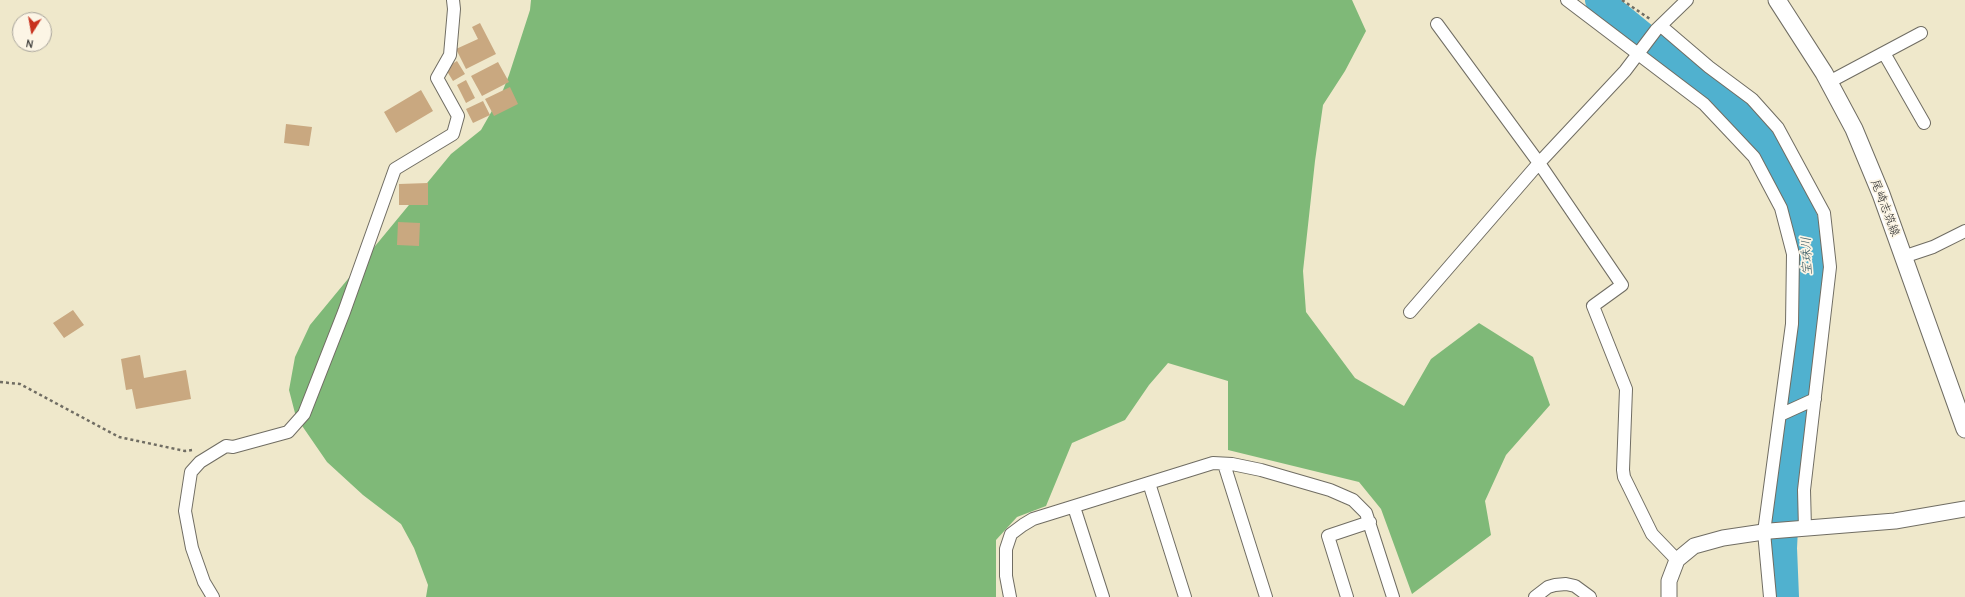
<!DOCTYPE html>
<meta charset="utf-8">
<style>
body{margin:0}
#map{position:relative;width:1965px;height:597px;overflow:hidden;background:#efe8cb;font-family:"Comic Neue",sans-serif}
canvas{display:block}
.north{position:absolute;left:12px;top:12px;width:40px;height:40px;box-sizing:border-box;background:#fcf5e5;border:1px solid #a8a49b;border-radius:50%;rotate:191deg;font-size:11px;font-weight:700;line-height:16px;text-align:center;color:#2b2b2b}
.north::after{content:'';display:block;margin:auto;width:14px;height:18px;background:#c8321e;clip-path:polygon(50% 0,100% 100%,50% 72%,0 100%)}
</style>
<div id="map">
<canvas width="1965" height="597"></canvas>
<div class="north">N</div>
</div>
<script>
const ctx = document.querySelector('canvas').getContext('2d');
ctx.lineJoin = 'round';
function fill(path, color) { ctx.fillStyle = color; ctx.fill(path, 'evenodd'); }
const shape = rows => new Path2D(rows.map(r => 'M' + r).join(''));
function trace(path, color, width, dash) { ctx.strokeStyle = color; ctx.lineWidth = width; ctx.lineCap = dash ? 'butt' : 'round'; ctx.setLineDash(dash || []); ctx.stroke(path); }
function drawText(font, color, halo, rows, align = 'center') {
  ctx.font = font + ' "Comic Neue","Klee One",sans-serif'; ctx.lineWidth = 3.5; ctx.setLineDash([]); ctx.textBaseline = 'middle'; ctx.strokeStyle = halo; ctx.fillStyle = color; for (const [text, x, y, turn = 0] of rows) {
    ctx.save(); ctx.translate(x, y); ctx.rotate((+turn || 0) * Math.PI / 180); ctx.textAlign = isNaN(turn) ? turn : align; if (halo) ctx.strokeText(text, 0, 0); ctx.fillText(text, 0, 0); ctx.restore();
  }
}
fill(shape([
 [531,0,1352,0,1366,31,1345,71,1323,105,1315,161,1303,271,1306,312,1355,378,1404,406,1431,359,1479,323,1533,357,1550,405,1506,455,1485,501,1491,535,1412,594,1381,509,1359,482,1228,450,1228,381,1168,363,1149,385,1125,420,1072,443,1046,506,1017,517,996,540,996,597,426,597,428,585,414,548,401,524,363,495,327,462,296,417,289,390,295,357,310,325,451,154,481,130,501,95,509,75,530,10]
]), '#7fb978');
trace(shape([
 [1599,0,1737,113,1756,131,1768,145,1785,176,1799,206,1806,225,1810,259,1808,285,1802,372,1786,489,1783,548,1785,597]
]), '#50b1cf', 28);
fill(shape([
 [480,23,496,54,466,69,456,49,478,39,472,27],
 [457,61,465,74,453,81,445,68],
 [498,62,509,82,482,96,471,76],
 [466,80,475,98,466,103,457,85],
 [510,87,518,104,494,116,485,99],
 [421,90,433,111,396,133,384,112],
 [483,101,490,115,473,123,466,109],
 [286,124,312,127,309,146,284,143],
 [428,183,428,205,399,205,399,184],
 [398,222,420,223,419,246,397,245],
 [73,310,84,325,64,338,53,323],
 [140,355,144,378,186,370,191,399,136,409,132,389,126,390,121,359]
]), '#c9a880');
const minor = shape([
 [1567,0,1704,104,1754,157,1781,208,1793,254,1792,324,1764,532,1770,597],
 [1437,24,1539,163,1622,285,1593,306,1626,389,1623,470,1624,477,1652,534,1677,560],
 [1661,26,1709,67,1752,99,1778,128,1824,213,1830,267,1804,490,1805,529],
 [1884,53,1924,123],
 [1829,82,1921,33],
 [1903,257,1933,247,1965,231],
 [1410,312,1539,163,1625,71,1656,30,1687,0],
 [1780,415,1815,399],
 [1224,464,1266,597],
 [1149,483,1185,597],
 [1074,507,1103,597],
 [213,597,204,582,192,548,185,511,191,472,200,462,226,446,233,447,288,432,304,414,344,312,395,169,453,134,458,116,437,78,450,55,454,9,453,0],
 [1010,597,1006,576,1006,549,1011,534,1023,525,1033,519,1213,463,1232,464,1261,470,1330,490,1353,500,1366,513,1393,597],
 [1347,597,1328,536,1370,522],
 [1535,597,1548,587,1555,585,1566,584,1575,586,1590,597]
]);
const tertiary = shape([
 [1669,597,1669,581,1677,560,1694,546,1723,538,1770,531,1895,521,1965,509]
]);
const secondary = shape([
 [1777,0,1824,73,1854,129,1881,194,1965,429]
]);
trace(minor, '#706d63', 14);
trace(tertiary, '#706d63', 17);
trace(secondary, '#706d63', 19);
trace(shape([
 [1622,0,1650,19],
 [0,382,20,384,119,437,185,451,192,450]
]), '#706d63', 2.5, [3, 3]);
trace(minor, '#fff', 12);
trace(tertiary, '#fff', 15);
trace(secondary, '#fff', 17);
drawText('12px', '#2b2b2b', '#fcf5e5', [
 ["尾崎志筑線",1885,208,69]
]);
drawText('italic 13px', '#385a64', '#fcf5e5', [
 ["宝珠川",1807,256,-92]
]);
</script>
